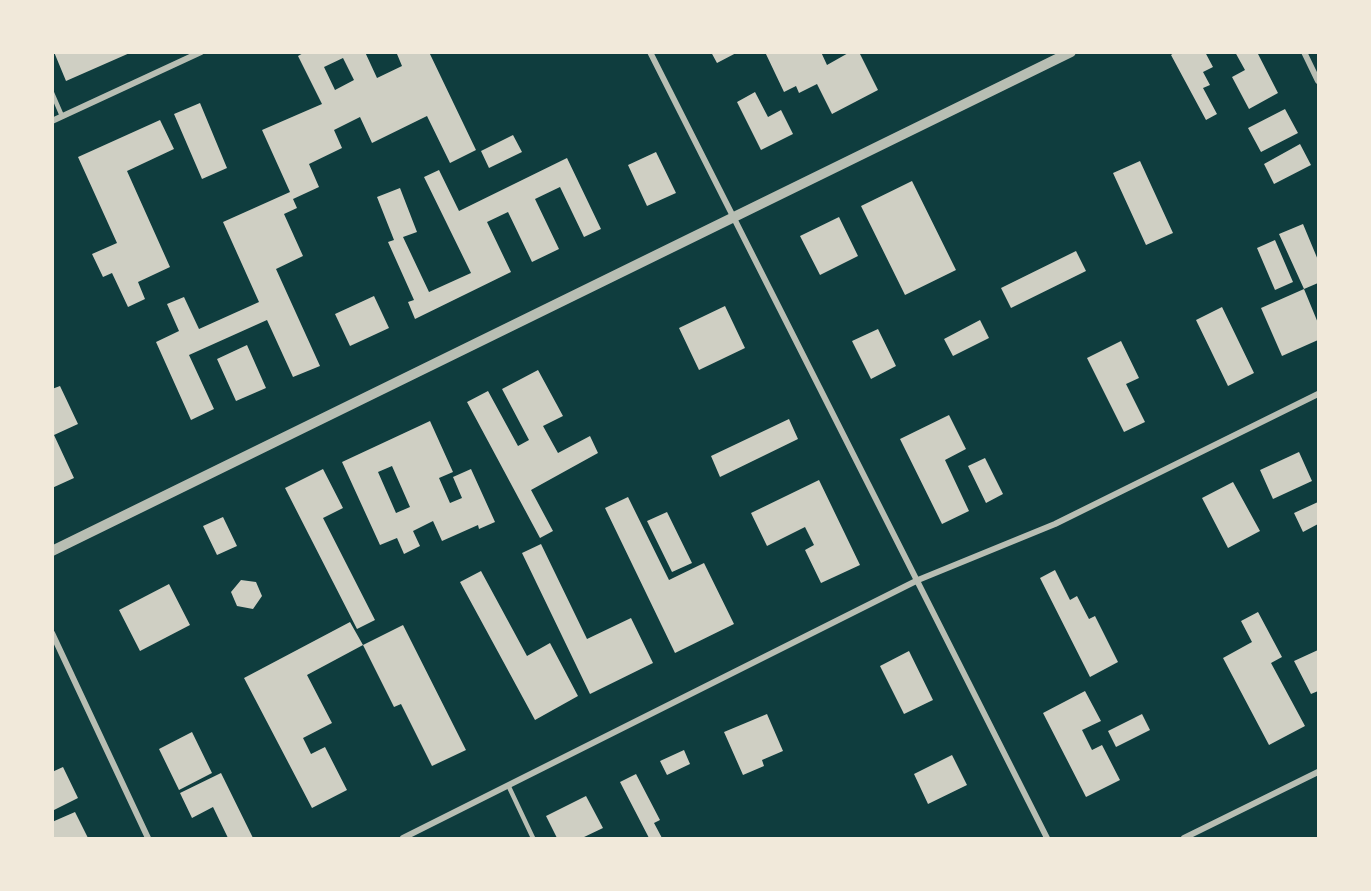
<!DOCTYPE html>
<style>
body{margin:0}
#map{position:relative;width:1371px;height:891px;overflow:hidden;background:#0f3d3e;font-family:Roboto,sans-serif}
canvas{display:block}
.frame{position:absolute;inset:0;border:54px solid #f1e9da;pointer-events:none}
</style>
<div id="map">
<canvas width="1371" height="891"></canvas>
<div class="frame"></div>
</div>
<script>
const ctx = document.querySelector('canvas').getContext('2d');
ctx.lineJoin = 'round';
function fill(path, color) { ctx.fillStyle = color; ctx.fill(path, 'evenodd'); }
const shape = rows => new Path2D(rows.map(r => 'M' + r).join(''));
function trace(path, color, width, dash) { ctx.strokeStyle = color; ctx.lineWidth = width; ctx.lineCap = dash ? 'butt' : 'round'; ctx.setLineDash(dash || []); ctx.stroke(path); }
fill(shape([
 [54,52,132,52,66,81],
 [305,52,365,52,377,78,402,66,397,54,401,52,429,52,476,150,450,163,427,116,372,143,360,117,334,130,342,148,309,164,319,187,293,199,297,208,284,214,303,256,276,269,320,366,293,377,267,320,189,355,214,409,191,420,156,342,179,331,167,304,184,297,199,329,259,302,223,222,290,192,262,130,322,104,298,56],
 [343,58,354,80,335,90,324,67],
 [711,52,738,52,717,63],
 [765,52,821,52,827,65,850,52,859,52,878,90,832,114,817,84,799,93,796,86,784,92],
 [1175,52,1205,52,1213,67,1203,72,1210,85,1203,88,1217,114,1206,120,1171,55],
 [1235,52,1257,52,1278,93,1249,109,1232,77,1245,70],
 [755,92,768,117,781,110,793,134,761,150,737,102],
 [200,103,227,168,202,179,174,114],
 [1285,109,1298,133,1261,152,1248,128],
 [160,120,174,149,127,171,170,267,138,282,145,299,128,307,112,273,103,277,92,254,117,243,78,157],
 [513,135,522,152,489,168,481,151],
 [1300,144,1311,165,1274,184,1264,164],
 [656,152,676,193,647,206,628,165],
 [567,158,601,229,584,237,560,187,535,199,559,249,532,262,508,212,487,222,511,272,415,319,408,302,414,300,388,242,394,240,377,197,400,188,417,232,403,237,429,292,471,273,424,177,439,170,459,211],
 [1140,161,1173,233,1146,245,1113,173],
 [912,181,956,270,905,295,861,206],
 [839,217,858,256,820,275,800,236],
 [1303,224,1318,260,1318,283,1304,289,1279,234],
 [1275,240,1293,282,1275,290,1257,248],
 [1076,251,1086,271,1011,308,1001,288],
 [1304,289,1318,323,1318,340,1282,356,1261,308],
 [374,296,389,328,350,346,335,314],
 [725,306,745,348,699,370,679,328],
 [1222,307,1254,373,1228,386,1196,320],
 [980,320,989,338,953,356,944,339],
 [878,329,896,366,871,379,852,341],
 [1121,341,1139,378,1126,384,1145,422,1124,432,1087,358],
 [247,345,266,388,236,401,217,359],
 [538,370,563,416,543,426,558,453,590,436,598,453,531,490,553,531,540,538,467,402,488,391,518,446,529,440,502,389],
 [60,386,78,424,54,435,74,478,52,488,52,389],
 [949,415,966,449,945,460,969,511,942,524,900,439],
 [789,419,798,439,720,477,711,456],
 [430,421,453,472,439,478,450,503,462,498,453,477,471,469,495,522,479,529,478,525,442,541,433,521,413,531,420,546,404,554,397,538,380,545,342,462],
 [392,466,410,507,396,513,378,472],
 [1299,452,1312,481,1273,499,1260,470],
 [985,458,1003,494,986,503,968,466],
 [323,469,343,508,323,518,375,620,357,629,285,488],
 [819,480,860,565,821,583,805,550,814,545,805,527,767,546,751,513],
 [1233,482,1260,531,1228,548,1202,498],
 [628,497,669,580,704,563,734,624,675,653,605,508],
 [1318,502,1318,524,1303,532,1294,513],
 [667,512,692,563,672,572,647,521],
 [223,517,237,546,217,555,203,526],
 [541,544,587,639,631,618,653,663,590,694,522,553],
 [1055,570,1070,600,1077,596,1089,619,1095,616,1118,662,1090,677,1040,578],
 [481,571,527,656,550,643,578,696,535,720,460,582],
 [241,580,256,582,262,596,253,609,237,606,231,592],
 [169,584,190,625,140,651,119,610],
 [1258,612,1282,657,1271,663,1305,726,1269,745,1223,658,1252,642,1241,621],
 [350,622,363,645,307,675,332,723,303,738,311,754,325,747,347,790,312,808,244,678],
 [403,625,466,750,432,766,401,704,394,707,363,645],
 [1318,650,1318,691,1311,694,1294,661],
 [909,651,933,700,904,714,880,666],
 [1085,691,1101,721,1082,730,1092,750,1102,745,1120,780,1086,797,1043,713],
 [767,714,783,751,762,760,764,766,743,775,724,732],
 [1142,714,1150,730,1116,747,1108,731],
 [192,732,212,773,179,790,159,749],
 [684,750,690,764,667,775,660,761],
 [952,755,967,785,928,804,914,774],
 [63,767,78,798,52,811,52,772],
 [221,773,253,838,228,838,213,807,192,818,180,793],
 [636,774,660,820,654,823,662,838,649,838,620,782],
 [586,796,603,828,582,838,557,838,546,816],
 [75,812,88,838,52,838,52,822]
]), '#cfcfc3');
trace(shape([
 [52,93,62,116],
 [509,787,533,838]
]), '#b8beb3', 4.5);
trace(shape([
 [650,52,1047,838],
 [1304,52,1318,81],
 [52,121,201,52],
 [52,633,148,838],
 [403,838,918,580,1055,524,1318,394],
 [1184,838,1318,772]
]), '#b8beb3', 6);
trace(shape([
 [52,551,1071,52]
]), '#b8beb3', 10);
</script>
